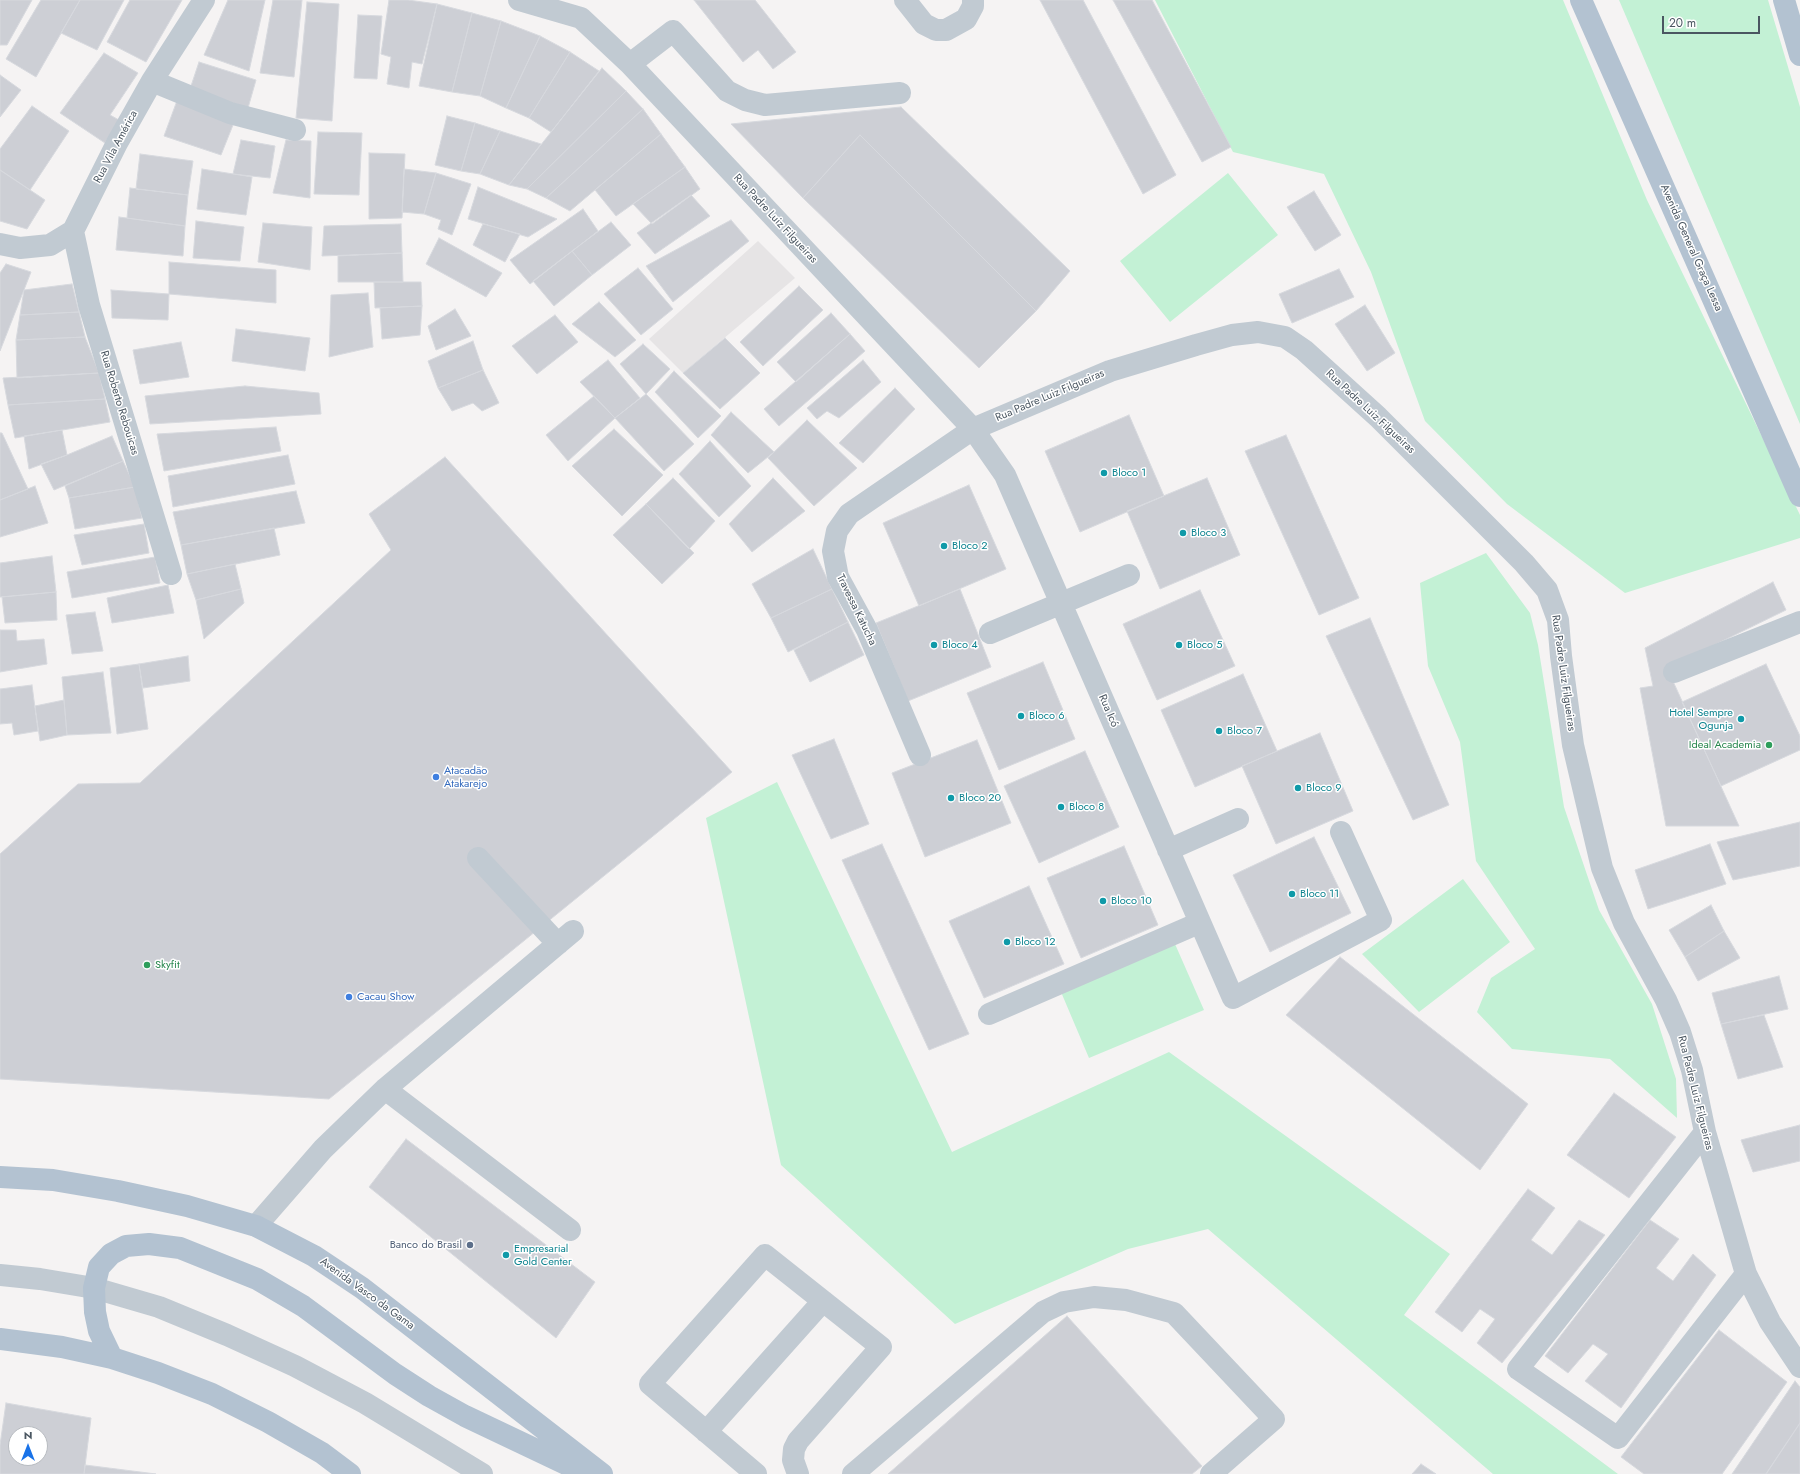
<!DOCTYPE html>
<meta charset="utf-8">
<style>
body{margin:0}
#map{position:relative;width:1800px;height:1474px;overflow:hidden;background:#f5f3f3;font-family:Jost,sans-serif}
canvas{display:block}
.north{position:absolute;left:8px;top:1426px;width:40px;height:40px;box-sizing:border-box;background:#fff;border:1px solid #b7bbc0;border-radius:50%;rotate:0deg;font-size:11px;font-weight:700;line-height:16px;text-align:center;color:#4a5661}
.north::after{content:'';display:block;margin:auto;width:14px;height:18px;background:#1a73e8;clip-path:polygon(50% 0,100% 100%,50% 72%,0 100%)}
.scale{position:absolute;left:1662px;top:16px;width:98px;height:18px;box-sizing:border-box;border:2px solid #4a5661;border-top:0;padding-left:5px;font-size:12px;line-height:14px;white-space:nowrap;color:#4a5661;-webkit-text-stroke:3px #fff;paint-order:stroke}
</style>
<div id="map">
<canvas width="1800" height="1474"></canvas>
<div class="north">N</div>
<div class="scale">20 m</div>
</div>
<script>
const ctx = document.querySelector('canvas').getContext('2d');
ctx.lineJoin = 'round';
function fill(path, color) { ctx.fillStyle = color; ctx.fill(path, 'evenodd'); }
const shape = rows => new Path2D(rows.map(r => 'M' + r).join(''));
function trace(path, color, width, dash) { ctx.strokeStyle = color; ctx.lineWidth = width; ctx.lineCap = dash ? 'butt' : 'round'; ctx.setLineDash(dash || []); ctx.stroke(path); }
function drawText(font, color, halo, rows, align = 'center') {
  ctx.font = font + ' Jost,sans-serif'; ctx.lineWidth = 3; ctx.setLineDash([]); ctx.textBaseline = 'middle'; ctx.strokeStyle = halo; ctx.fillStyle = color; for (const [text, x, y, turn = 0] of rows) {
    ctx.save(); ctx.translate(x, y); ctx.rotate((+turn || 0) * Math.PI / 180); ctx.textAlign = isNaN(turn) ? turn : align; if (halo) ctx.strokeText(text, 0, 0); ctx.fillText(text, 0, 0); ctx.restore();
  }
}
fill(shape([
 [758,241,795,278,683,373,649,339]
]), '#e6e4e5');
fill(shape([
 [1155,0,1563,0,1647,200,1800,515,1800,538,1625,593,1507,504,1425,421,1371,272,1324,174,1233,152],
 [1619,0,1768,0,1800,107,1800,424],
 [1228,173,1278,235,1170,322,1120,261],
 [1486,553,1530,613,1538,645,1564,807,1599,910,1652,1004,1676,1079,1677,1118,1610,1059,1512,1049,1477,1012,1491,978,1535,949,1476,861,1460,742,1428,666,1420,583],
 [777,782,952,1152,1169,1052,1450,1254,1404,1315,1618,1474,1493,1474,1208,1229,1128,1249,955,1324,781,1165,706,818],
 [1463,879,1510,942,1419,1012,1362,954],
 [1175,944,1204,1010,1089,1058,1061,992]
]), '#c3f1d5');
const building = shape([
 [0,0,32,0,7,45,0,45,0,0],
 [41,0,80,0,36,77,6,59,41,0],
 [80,0,124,0,97,50,61,33,80,0],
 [130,0,182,0,146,62,107,42,130,0],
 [228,0,265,0,249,71,204,55,228,0],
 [273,0,302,0,294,77,260,73,273,0],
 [389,0,408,0,437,4,422,64,412,62,409,88,387,84,391,57,381,54,389,0],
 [694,0,755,0,796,52,773,69,758,50,743,62,694,0],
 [1040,0,1083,0,1176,175,1143,194,1040,0],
 [1113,0,1152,0,1231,147,1202,162,1113,0],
 [307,2,339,4,332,121,296,118,307,2],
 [437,4,472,13,452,92,419,86,437,4],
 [472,13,501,21,480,96,452,92,472,13],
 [358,15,382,16,377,79,354,78,358,15],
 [501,21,540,36,506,108,480,96,501,21],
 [540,36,570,52,529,118,506,108,540,36],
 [570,52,599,71,551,132,529,118,570,52],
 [104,53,138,73,110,115,119,120,105,143,60,113,104,53],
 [199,62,256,80,248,108,190,89,199,62],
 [602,68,626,91,527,189,509,185,602,68],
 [0,75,21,90,0,117,0,75],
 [626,91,643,109,546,198,527,189,626,91],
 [178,98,235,120,221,155,164,136,178,98],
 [32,106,69,131,30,190,0,170,0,149,32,106],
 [901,107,1070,271,1036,311,860,135,803,198,731,124,901,107],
 [643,109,661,134,570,211,546,198,643,109],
 [447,116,475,123,461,171,435,165,447,116],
 [475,123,500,131,480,174,461,171,475,123],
 [500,131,541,144,509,185,480,174,500,131],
 [318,132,362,133,359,195,314,194,318,132],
 [661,134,685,167,616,216,595,190,661,134],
 [860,135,1036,311,979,368,803,198,860,135],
 [241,140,275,146,270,178,233,174,241,140],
 [286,140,311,141,310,198,273,193,286,140],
 [369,153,405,154,402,218,369,219,369,153],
 [140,154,193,161,188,195,136,189,140,154],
 [685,167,700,189,652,224,633,204,685,167],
 [202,169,252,177,246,215,197,209,202,169],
 [404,169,436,173,424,214,402,212,404,169],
 [0,170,45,200,27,229,0,221,0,170],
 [436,173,471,184,452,235,438,229,441,220,424,214,436,173],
 [478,187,557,219,528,237,468,219,478,187],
 [130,188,188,195,185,226,127,218,130,188],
 [1314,191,1341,235,1315,251,1287,207,1314,191],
 [691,195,710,216,655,254,637,233,691,195],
 [583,209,598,231,530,284,510,260,583,209],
 [119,217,185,226,183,256,116,250,119,217],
 [731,220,749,241,673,302,646,266,731,220],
 [196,221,244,227,240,261,193,258,196,221],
 [611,222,631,245,592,275,572,251,611,222],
 [263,223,312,227,310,270,258,262,263,223],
 [401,224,402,253,322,256,324,226,401,224],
 [483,224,520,234,505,262,473,245,483,224],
 [439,238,502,273,486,297,426,264,439,238],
 [572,251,592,275,554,306,533,281,572,251],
 [402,253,403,282,338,282,338,256,402,253],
 [169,262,276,270,276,303,169,294,169,262],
 [6,264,31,272,0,351,0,273,6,264],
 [638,268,673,309,641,335,604,294,638,268],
 [1339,269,1354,297,1292,323,1279,294,1339,269],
 [374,282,421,282,422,306,375,308,374,282],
 [72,284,79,312,20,315,24,290,72,284],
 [799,286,823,310,763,366,740,342,799,286],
 [111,290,169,294,168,320,112,318,111,290],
 [368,293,373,347,329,357,331,295,368,293],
 [599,302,636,340,615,357,572,324,599,302],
 [1365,305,1395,353,1367,371,1335,324,1365,305],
 [422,306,420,335,382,339,380,308,422,306],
 [455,309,471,336,436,350,428,326,455,309],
 [79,312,85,337,16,340,20,315,79,312],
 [831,313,850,334,796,382,777,362,831,313],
 [555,315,578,342,537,374,512,346,555,315],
 [236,329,310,338,305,371,232,361,236,329],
 [850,334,865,351,779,426,764,409,850,334],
 [85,337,99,373,17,378,16,340,85,337],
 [725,338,760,373,720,409,683,373,725,338],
 [473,341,483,370,438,388,428,361,473,341],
 [181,342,189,377,140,384,133,350,181,342],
 [643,344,670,369,646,394,620,364,643,344],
 [608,360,640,398,615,418,580,382,608,360],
 [863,360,881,382,839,418,827,411,817,419,807,408,863,360],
 [483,370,499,403,482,411,473,403,452,411,438,388,483,370],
 [674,371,721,416,698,438,655,392,674,371],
 [99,373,105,399,8,405,3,378,99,373],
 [245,386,319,393,321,414,150,424,145,396,245,386],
 [895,388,915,409,863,463,839,443,895,388],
 [646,394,694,444,664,471,615,418,646,394],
 [594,396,615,418,568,461,546,435,594,396],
 [105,399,110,422,15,438,8,405,105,399],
 [731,412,774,452,748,473,711,435,731,412],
 [1129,415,1164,496,1080,532,1045,451,1129,415],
 [807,420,857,468,814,506,768,458,807,420],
 [276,427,281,451,164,471,157,434,276,427],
 [614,429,663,475,622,516,572,466,614,429],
 [62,430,67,455,29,469,24,436,62,430],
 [0,433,2,433,28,489,0,500,0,433],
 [1286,435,1359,598,1319,615,1245,451,1286,435],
 [112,436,123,461,54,490,41,464,67,455,112,436],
 [710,441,751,486,719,517,679,474,710,441],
 [288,455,295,484,173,507,168,476,288,455],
 [445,457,732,772,329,1099,0,1079,0,854,78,784,140,783,391,550,369,514,445,457],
 [123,461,135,487,69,498,65,486,123,461],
 [673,478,715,521,689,549,646,504,673,478],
 [773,478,805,511,752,552,729,524,773,478],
 [1207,478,1240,555,1160,589,1127,511,1207,478],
 [969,485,1006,569,919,606,883,523,969,485],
 [35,486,48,523,0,537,0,500,35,486],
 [135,487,142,518,75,529,69,498,135,487],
 [296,491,305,523,181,545,173,512,296,491],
 [646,504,694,553,662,584,613,535,646,504],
 [144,524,149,553,82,565,74,535,144,524],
 [274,528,280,555,187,574,181,545,274,528],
 [813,549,832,589,771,618,752,584,813,549],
 [52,556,56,592,0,597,0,563,52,556],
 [155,557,160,583,72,598,67,572,155,557],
 [235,564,241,589,196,600,187,574,235,564],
 [1773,582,1786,610,1667,668,1739,826,1666,826,1640,688,1653,686,1645,648,1773,582],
 [168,585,174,613,112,623,107,598,168,585],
 [241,589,244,603,204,639,196,600,241,589],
 [832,589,848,622,788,652,771,618,832,589],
 [960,589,991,667,908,701,876,623,960,589],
 [1200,590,1235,666,1157,700,1123,624,1200,590],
 [56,592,57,620,5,623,2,597,56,592],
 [95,612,103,651,72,654,66,615,95,612],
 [1370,618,1449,805,1413,820,1326,636,1370,618],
 [848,622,864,655,810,682,794,650,848,622],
 [0,630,16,630,17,641,44,639,47,664,0,672,0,630],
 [188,656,190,681,143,688,139,664,188,656],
 [1043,662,1075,739,999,770,967,693,1043,662],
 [139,664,148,729,117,734,110,668,139,664],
 [1766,664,1800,736,1800,750,1721,786,1682,702,1766,664],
 [103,672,111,733,67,735,62,677,103,672],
 [1243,674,1277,751,1195,787,1161,710,1243,674],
 [32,685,38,731,14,735,12,723,0,724,0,689,32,685],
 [64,700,67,735,40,741,35,706,64,700],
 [1320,733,1353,811,1276,844,1242,766,1320,733],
 [834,739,869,824,831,839,792,755,834,739],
 [977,740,1011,823,925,857,892,773,977,740],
 [1085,751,1119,827,1039,863,1004,786,1085,751],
 [1800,822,1800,866,1733,880,1717,842,1800,822],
 [1314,837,1351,913,1270,952,1233,875,1314,837],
 [882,844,969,1034,929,1050,842,860,882,844],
 [1710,844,1726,884,1648,909,1635,870,1710,844],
 [1124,846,1158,925,1081,958,1047,878,1124,846],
 [1029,886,1064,964,984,998,949,921,1029,886],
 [1711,905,1724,931,1685,957,1669,930,1711,905],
 [1724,931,1740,958,1698,981,1685,957,1724,931],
 [1340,957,1528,1104,1480,1170,1286,1015,1340,957],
 [1779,976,1788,1009,1721,1024,1712,993,1779,976],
 [1764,1015,1783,1067,1738,1079,1721,1024,1764,1015],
 [1614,1093,1676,1137,1629,1198,1567,1155,1614,1093],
 [1800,1125,1800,1161,1753,1172,1741,1140,1800,1125],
 [406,1139,595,1282,556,1338,369,1187,406,1139],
 [1528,1189,1555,1208,1531,1240,1552,1255,1579,1220,1605,1235,1502,1363,1477,1343,1495,1319,1480,1309,1462,1332,1435,1312,1528,1189],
 [1650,1220,1679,1239,1656,1268,1673,1281,1693,1254,1716,1275,1621,1408,1585,1381,1608,1354,1593,1344,1568,1373,1545,1356,1650,1220],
 [1067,1316,1202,1466,1192,1474,888,1474,1067,1316],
 [1719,1330,1787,1382,1722,1474,1644,1474,1621,1457,1719,1330],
 [1795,1381,1800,1387,1800,1423,1766,1474,1732,1474,1795,1381],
 [6,1403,91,1418,84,1474,0,1474,0,1445,6,1403],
 [16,1434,40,1434,40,1458,16,1458,16,1434],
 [1800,1423,1800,1474,1766,1474,1800,1423],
 [1421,1464,1436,1474,1412,1474,1421,1464],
 [85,1465,156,1474,84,1474,85,1465]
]);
fill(building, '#cdcfd5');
trace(building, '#d7d9de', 1);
trace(shape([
 [519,0,581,18,630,64,973,429,1110,371,1196,345,1232,335,1258,332,1285,337,1304,350,1378,417,1524,563,1547,590,1558,620,1561,656,1573,745,1602,868,1624,923,1666,1000,1680,1032,1692,1070,1705,1132,1746,1274,1770,1322,1800,1367],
 [905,0,924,24,936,30,946,30,966,19,973,6,973,0],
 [630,64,673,31,727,91,745,100,765,105,900,93],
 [152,81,230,113,295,130],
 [73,231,89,305,171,574],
 [0,244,20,248,50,245,73,231,117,143,152,81,204,0],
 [990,633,1129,575],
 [1674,672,1800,622],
 [920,755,867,630,838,577,833,551,837,531,849,514,973,429,1005,475,1233,998,1381,920,1341,832],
 [1168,850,1238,819],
 [478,858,558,944],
 [989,1014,1199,923],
 [385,1089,570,1230],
 [1705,1132,1518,1369,1618,1438,1746,1274],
 [256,1226,323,1149,385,1089,573,931],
 [0,1275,40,1279,94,1288,159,1307,227,1335,295,1366,365,1403,482,1474],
 [706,1432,823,1301],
 [756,1474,650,1384,765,1255,881,1347,798,1441,794,1449,793,1460,798,1474],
 [853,1474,1043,1312,1064,1302,1094,1297,1126,1300,1174,1313,1274,1419,1211,1474]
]), '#c1cad2', 22);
trace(shape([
 [1581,0,1800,496],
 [1784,0,1800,55],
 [0,1177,53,1180,118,1191,187,1206,256,1226,314,1256,362,1288,602,1474],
 [0,1339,62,1347,112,1358,158,1373,212,1394,268,1422,322,1453,350,1474],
 [112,1358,99,1331,95,1312,94,1288,99,1267,111,1254,126,1246,149,1244,180,1248,257,1279,303,1306,395,1374,429,1396,465,1416,587,1474]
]), '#b3c2d1', 22);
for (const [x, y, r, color] of [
 [1104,473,4,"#0f9aa8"],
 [1183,533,4,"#0f9aa8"],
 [944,546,4,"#0f9aa8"],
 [934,645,4,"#0f9aa8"],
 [1179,645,4,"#0f9aa8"],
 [1021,716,4,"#0f9aa8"],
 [1741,719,4,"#0f9aa8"],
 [1219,731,4,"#0f9aa8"],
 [1769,745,4,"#2e9e5b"],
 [436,777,4,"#3f7fe0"],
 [1298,788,4,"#0f9aa8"],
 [951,798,4,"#0f9aa8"],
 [1061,807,4,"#0f9aa8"],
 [1292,894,4,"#0f9aa8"],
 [1103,901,4,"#0f9aa8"],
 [1007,942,4,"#0f9aa8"],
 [147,965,4,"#2e9e5b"],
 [349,997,4,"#3f7fe0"],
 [470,1245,4,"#5c6f8a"],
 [506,1255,4,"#0f9aa8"]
]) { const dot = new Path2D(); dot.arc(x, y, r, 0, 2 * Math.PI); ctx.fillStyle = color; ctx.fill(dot); trace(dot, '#fff', 1.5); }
drawText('11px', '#4a5661', '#fff', [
 ["Rua Vila América",116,147,-62],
 ["Rua Padre Luiz Filgueiras",775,219,47],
 ["Avenida General Graça Lessa",1691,248,66],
 ["Rua Padre Luiz Filgueiras",1050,396,-23],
 ["Rua Roberto Rebouicas",119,403,73],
 ["Rua Padre Luiz Filgueiras",1370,412,43],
 ["Travessa Katucha",856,610,64],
 ["Rua Padre Luiz Filgueiras",1563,673,82],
 ["Rua Icó",1108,711,67],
 ["Rua Padre Luiz Filgueiras",1695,1093,76],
 ["Avenida Vasco da Gama",367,1294,36]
]);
drawText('11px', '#0d838f', '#fff', [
 ["Bloco 1",1112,473],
 ["Bloco 3",1191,533],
 ["Bloco 2",952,546],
 ["Bloco 4",942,645],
 ["Bloco 5",1187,645],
 ["Hotel Sempre",1733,713,"right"],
 ["Ogunja",1733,726,"right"],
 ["Bloco 6",1029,716],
 ["Bloco 7",1227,731],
 ["Bloco 9",1306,788],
 ["Bloco 20",959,798],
 ["Bloco 8",1069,807],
 ["Bloco 11",1300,894],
 ["Bloco 10",1111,901],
 ["Bloco 12",1015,942],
 ["Empresarial",514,1249],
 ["Gold Center",514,1262]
], 'left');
drawText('11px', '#27864d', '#fff', [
 ["Ideal Academia",1761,745],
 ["Skyfit",155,965,"left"]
], 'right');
drawText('11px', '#366cbe', '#fff', [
 ["Atacadão",444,771],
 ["Atakarejo",444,784],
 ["Cacau Show",357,997]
], 'left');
drawText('11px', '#4e5e75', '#fff', [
 ["Banco do Brasil",462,1245]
], 'right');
</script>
